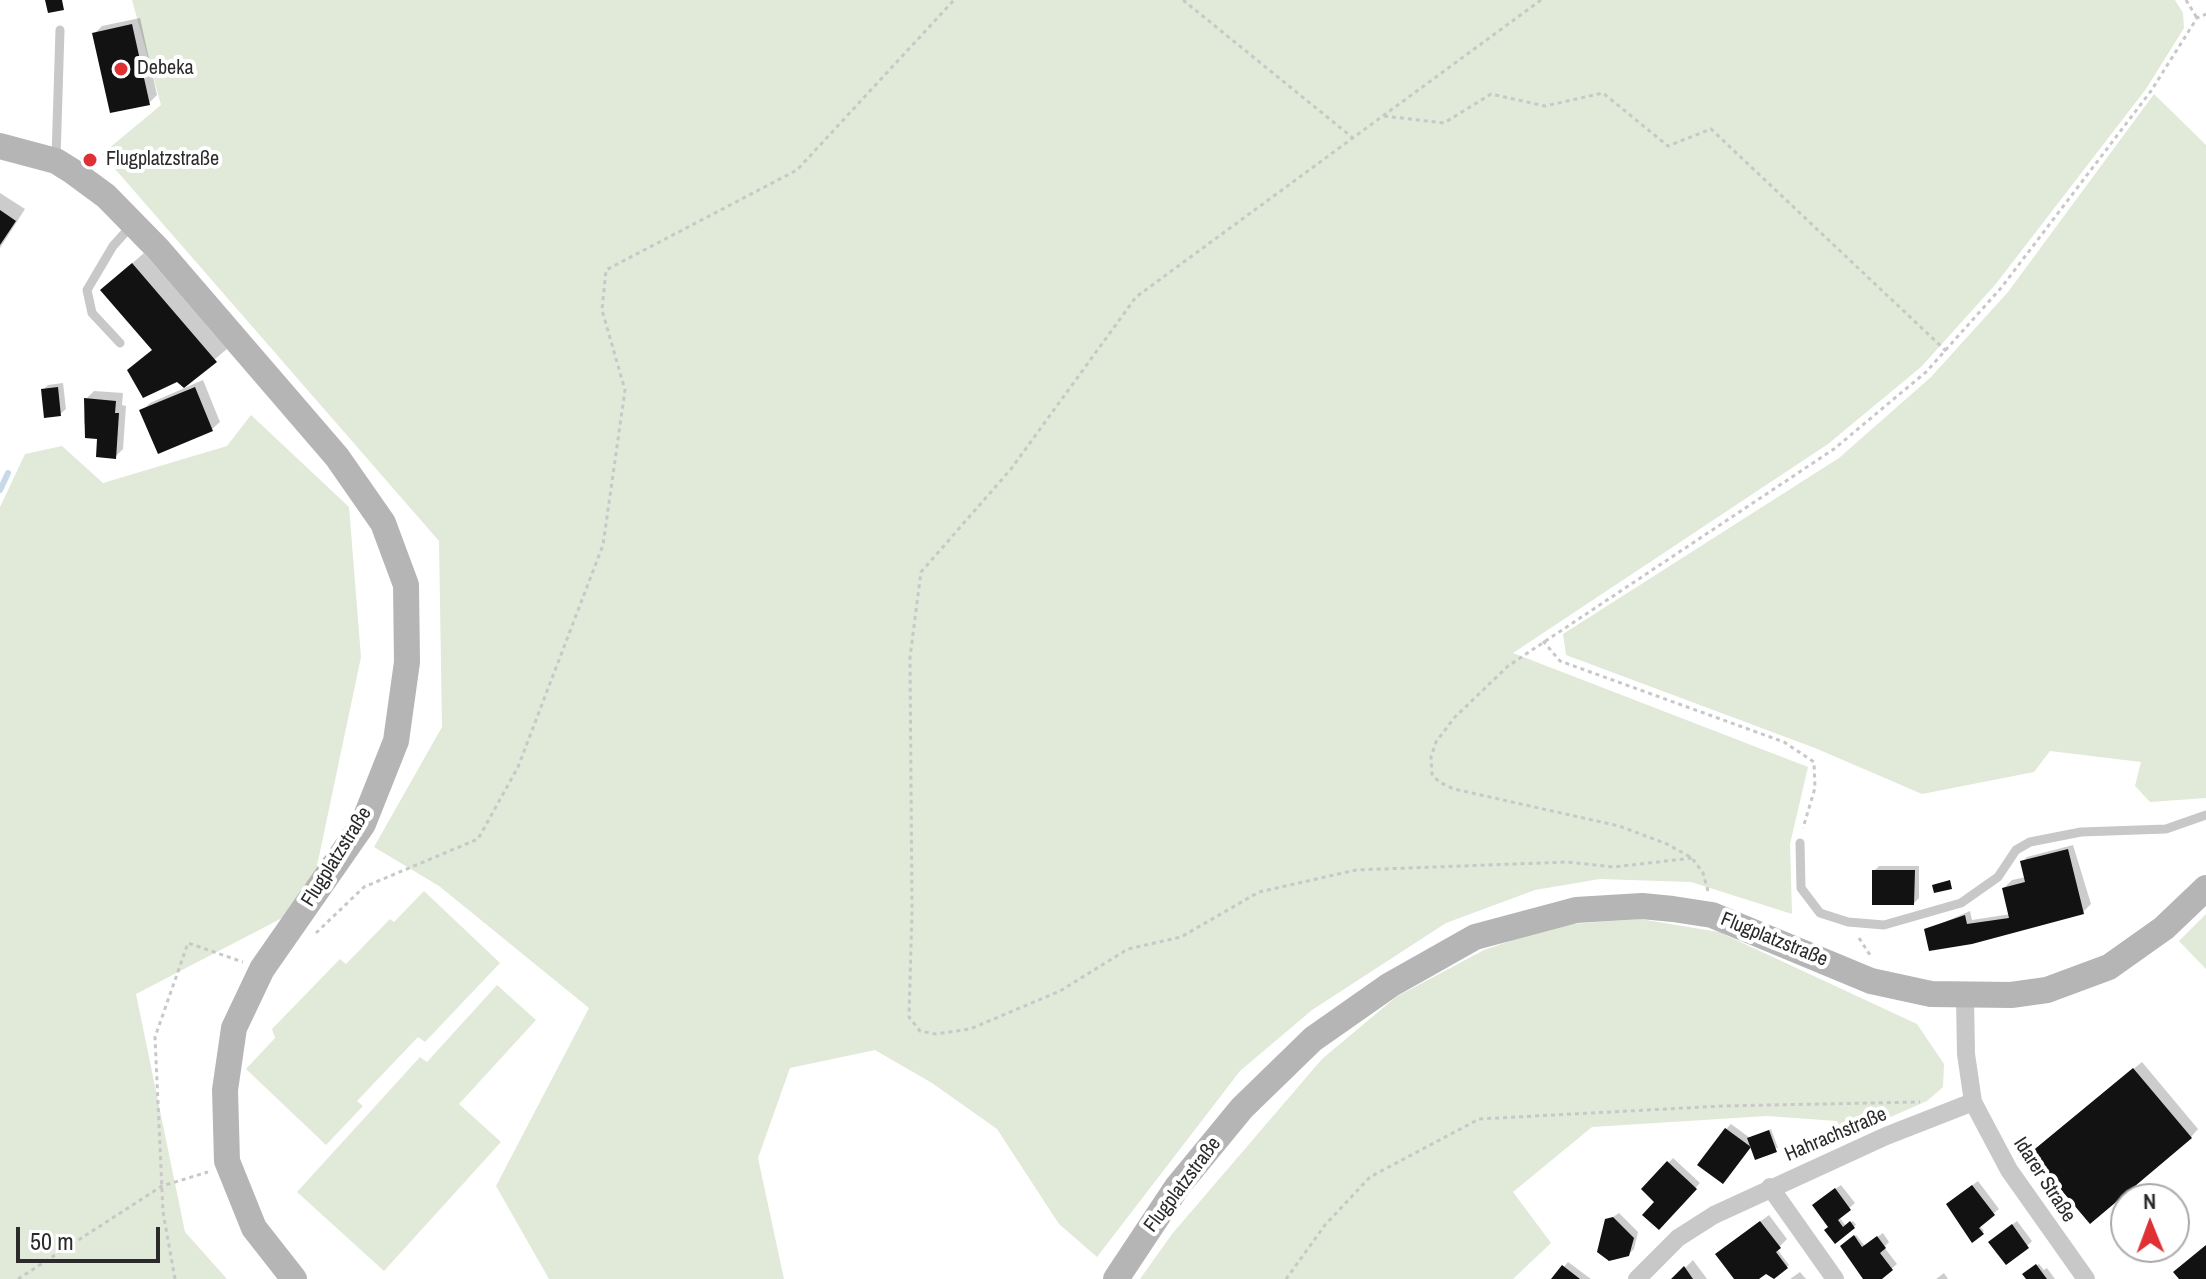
<!DOCTYPE html>
<meta charset="utf-8">
<style>
body{margin:0}
#map{position:relative;width:2206px;height:1279px;overflow:hidden;background:#fff;font-family:"Archivo Narrow",sans-serif}
canvas{display:block}
.north{position:absolute;left:2110px;top:1183px;width:80px;height:80px;box-sizing:border-box;background:#fff;border:2px solid #aaa;border-radius:50%;rotate:359deg;font-size:22px;font-weight:700;line-height:32px;text-align:center;color:#2b2b2b}
.north::after{content:'';display:block;margin:auto;width:28px;height:36px;background:#df3134;clip-path:polygon(50% 0,100% 100%,50% 72%,0 100%)}
.scale{position:absolute;left:16px;top:1227px;width:144px;height:36px;box-sizing:border-box;border:4px solid #2b2b2b;border-top:0;padding-left:10px;font-size:24px;line-height:28px;white-space:nowrap;color:#2b2b2b;-webkit-text-stroke:6px #fff;paint-order:stroke}
</style>
<div id="map">
<canvas width="2206" height="1279"></canvas>
<div class="north">N</div>
<div class="scale">50 m</div>
</div>
<script>
const ctx = document.querySelector('canvas').getContext('2d');
ctx.lineJoin = 'round';
function fill(path, color) { ctx.fillStyle = color; ctx.fill(path, 'evenodd'); }
const shape = rows => new Path2D(rows.map(r => 'M' + r).join(''));
function trace(path, color, width, dash) { ctx.strokeStyle = color; ctx.lineWidth = width; ctx.lineCap = dash ? 'butt' : 'round'; ctx.setLineDash(dash || []); ctx.stroke(path); }
function drawText(font, color, halo, rows, align = 'center') {
  ctx.font = font + ' "Archivo Narrow",sans-serif'; ctx.lineWidth = 8; ctx.setLineDash([]); ctx.textBaseline = 'middle'; ctx.strokeStyle = halo; ctx.fillStyle = color; for (const [text, x, y, turn = 0] of rows) {
    ctx.save(); ctx.translate(x, y); ctx.rotate((+turn || 0) * Math.PI / 180); ctx.textAlign = isNaN(turn) ? turn : align; if (halo) ctx.strokeText(text, 0, 0); ctx.fillText(text, 0, 0); ctx.restore();
  }
}
fill(shape([
 [132,0,2175,0,2183,13,2184,28,2146,89,1995,285,1921,367,1828,444,1513,653,1808,767,1790,844,1792,914,1691,882,1600,879,1535,890,1446,923,1312,1010,1240,1071,1097,1257,1059,1224,997,1129,932,1083,875,1050,790,1068,758,1158,784,1279,549,1279,496,1186,589,1008,439,886,374,847,442,727,439,541,102,154,161,105],
 [2154,94,2206,145,2206,798,2150,802,2135,786,2141,762,2050,751,2034,772,1922,794,1815,748,1566,655,1563,634,1839,458,1931,377,2008,292],
 [251,415,349,507,361,657,309,904,136,994,185,1232,227,1279,0,1279,0,507,25,454,62,446,103,483,227,446],
 [424,891,500,963,425,1042,418,1037,357,1101,363,1106,326,1145,246,1069,275,1038,272,1029,340,959,346,964,390,919,394,922],
 [2206,914,2206,969,2179,941],
 [1640,919,1719,932,1917,1024,1944,1064,1943,1087,1927,1101,1845,1137,1837,1121,1767,1116,1592,1127,1513,1192,1551,1243,1513,1279,1140,1279,1172,1234,1322,1059,1396,997,1484,950,1557,925],
 [497,985,536,1020,459,1104,501,1142,384,1271,297,1192,420,1057,427,1062]
]), '#e1e9d9');
fill(shape([
 [140,18,157,95,149,103,94,34,102,26],
 [0,193,25,209,0,248],
 [144,253,227,349,184,385,153,349,114,279],
 [203,380,220,422,212,429,142,411,150,403],
 [63,383,66,409,60,414,43,390,48,385],
 [94,391,123,393,122,405,126,406,123,449,115,457,84,423,86,399],
 [2073,845,2091,904,2083,912,1926,930,1970,911,1972,920,2011,914,2004,888,2012,880,2026,877,2022,862,2027,857],
 [1879,866,1919,866,1919,898,1914,903,1874,871],
 [2142,1062,2198,1129,2191,1137,2044,1142],
 [1731,1124,1750,1138,1771,1129,1778,1148,1752,1145,1728,1177,1726,1129],
 [1673,1158,1700,1183,1659,1227,1657,1202,1644,1189],
 [1978,1181,1999,1209,1979,1225,1984,1231,1973,1240,1954,1199],
 [1841,1185,1855,1203,1839,1217,1846,1226,1853,1221,1856,1225,1835,1241,1819,1201],
 [1619,1213,1638,1232,1634,1249,1628,1255,1607,1221],
 [1769,1215,1787,1239,1777,1249,1789,1265,1772,1278,1767,1271,1756,1279,1736,1279,1726,1247],
 [2017,1221,2032,1241,2027,1246,1996,1237],
 [1883,1233,1889,1242,1884,1247,1897,1264,1879,1279,1866,1279,1842,1246,1856,1235,1865,1246],
 [1693,1260,1707,1279,1674,1279],
 [1568,1262,1591,1279,1554,1279],
 [2039,1264,2044,1270,2047,1268,2055,1279,2028,1279,2025,1274],
 [1800,1272,1806,1279,1790,1279],
 [1944,1273,1948,1279,1936,1279]
]), '#0003');
trace(shape([
 [0,490,8,473]
]), '#c5d9e9', 6);
fill(shape([
 [45,0,62,0,64,10,48,13],
 [132,24,150,105,110,113,92,33],
 [0,210,16,221,0,245],
 [132,263,217,362,184,388,177,382,143,398,127,370,152,350,100,290],
 [58,387,61,416,44,418,41,389],
 [195,387,213,431,158,454,139,410],
 [84,398,116,401,115,413,119,413,116,459,96,457,97,439,85,438],
 [2068,849,2084,914,1972,944,1929,951,1924,929,1965,915,1967,924,2009,918,2002,888,2025,882,2020,861],
 [1872,870,1915,870,1914,905,1872,905],
 [1950,880,1952,889,1934,893,1932,885],
 [2133,1068,2192,1138,2090,1224,2030,1153],
 [1725,1128,1751,1147,1723,1184,1697,1165],
 [1769,1130,1777,1152,1755,1160,1747,1138],
 [1667,1161,1697,1189,1659,1230,1642,1215,1654,1202,1641,1189],
 [1972,1185,1995,1215,1979,1228,1984,1234,1972,1243,1946,1204],
 [1835,1188,1851,1210,1838,1220,1843,1227,1850,1221,1855,1228,1835,1244,1824,1230,1828,1227,1812,1205],
 [1613,1217,1634,1238,1629,1256,1609,1261,1597,1252,1605,1219],
 [1760,1221,1781,1248,1776,1252,1788,1268,1774,1279,1766,1274,1759,1279,1734,1279,1715,1254],
 [2012,1224,2029,1248,2006,1265,1988,1242],
 [1854,1235,1862,1247,1877,1236,1886,1248,1880,1253,1893,1270,1882,1279,1863,1279,1840,1246],
 [2206,1245,2206,1279,2179,1279,2173,1272],
 [2036,1264,2041,1271,2047,1279,2026,1279,2022,1274],
 [1562,1265,1580,1279,1551,1279],
 [1684,1266,1693,1279,1671,1279]
]), '#121212');
trace(shape([
 [1183,0,1353,138],
 [1541,0,1136,297,1011,469,921,572,910,657,912,910,909,1017,920,1031,936,1034,970,1029,1060,991,1128,949,1181,937,1259,892,1356,870,1567,862,1614,867,1692,858],
 [2186,0,2197,18],
 [1384,116,1444,123,1491,94,1545,106,1603,93,1668,146,1711,129,1946,351],
 [1543,641,1560,661,1784,742,1814,762,1815,788,1803,828],
 [1708,891,1703,873,1692,858,1667,844,1619,826,1454,789,1439,782,1432,774,1431,757,1436,742,1454,718,1508,666,1834,449,1926,372,2001,288,2151,91,2197,18,2206,14],
 [316,933,364,887,478,839,518,767,603,545,625,390,602,310,606,270,797,170,954,0],
 [1859,938,1870,955],
 [18,1279,162,1186,208,1172],
 [175,1279,163,1212,155,1037,188,943,243,962],
 [1286,1279,1325,1225,1370,1177,1479,1119,1722,1106,1920,1102]
]), '#c8c8c8', 3, [4, 4]);
trace(shape([
 [56,158,60,30],
 [120,343,92,313,87,290,113,246,131,226],
 [1800,843,1801,888,1820,913,1848,922,1884,925,1961,903,1998,877,2016,850,2030,842,2081,832,2166,829,2206,815]
]), '#c8c8c8', 9);
trace(shape([
 [1965,997,1966,1054,1973,1102,2009,1170,2086,1279],
 [1770,1187,1835,1279],
 [1637,1279,1678,1238,1714,1215,1886,1136,1973,1102]
]), '#c8c8c8', 18);
trace(shape([
 [0,146,56,161,72,171,106,196,157,248,337,457,383,523,406,585,407,662,396,741,363,824,262,969,234,1028,225,1090,227,1161,254,1228,294,1279],
 [1116,1279,1177,1187,1242,1108,1313,1039,1390,985,1475,937,1576,910,1642,906,1673,909,1712,915,1871,981,1931,994,2011,995,2047,990,2109,967,2164,928,2206,888]
]), '#b5b5b5', 26);
for (const [x, y, r, color] of [
 [121,69,8,"#df3134"],
 [90,160,8,"#df3134"]
]) { const dot = new Path2D(); dot.arc(x, y, r, 0, 2 * Math.PI); ctx.fillStyle = color; ctx.fill(dot); trace(dot, '#fff', 3); }
drawText('20px', '#2b2b2b', '#fff', [
 ["Debeka",137,69],
 ["Flugplatzstraße",106,160]
], 'left');
drawText('20px', '#2b2b2b', '#fff', [
 ["Flugplatzstraße",337,857,-58],
 ["Flugplatzstraße",1774,940,22],
 ["Hahrachstraße",1836,1135,-23],
 ["Idarer Straße",2044,1180,57],
 ["Flugplatzstraße",1183,1185,-53]
]);
</script>
